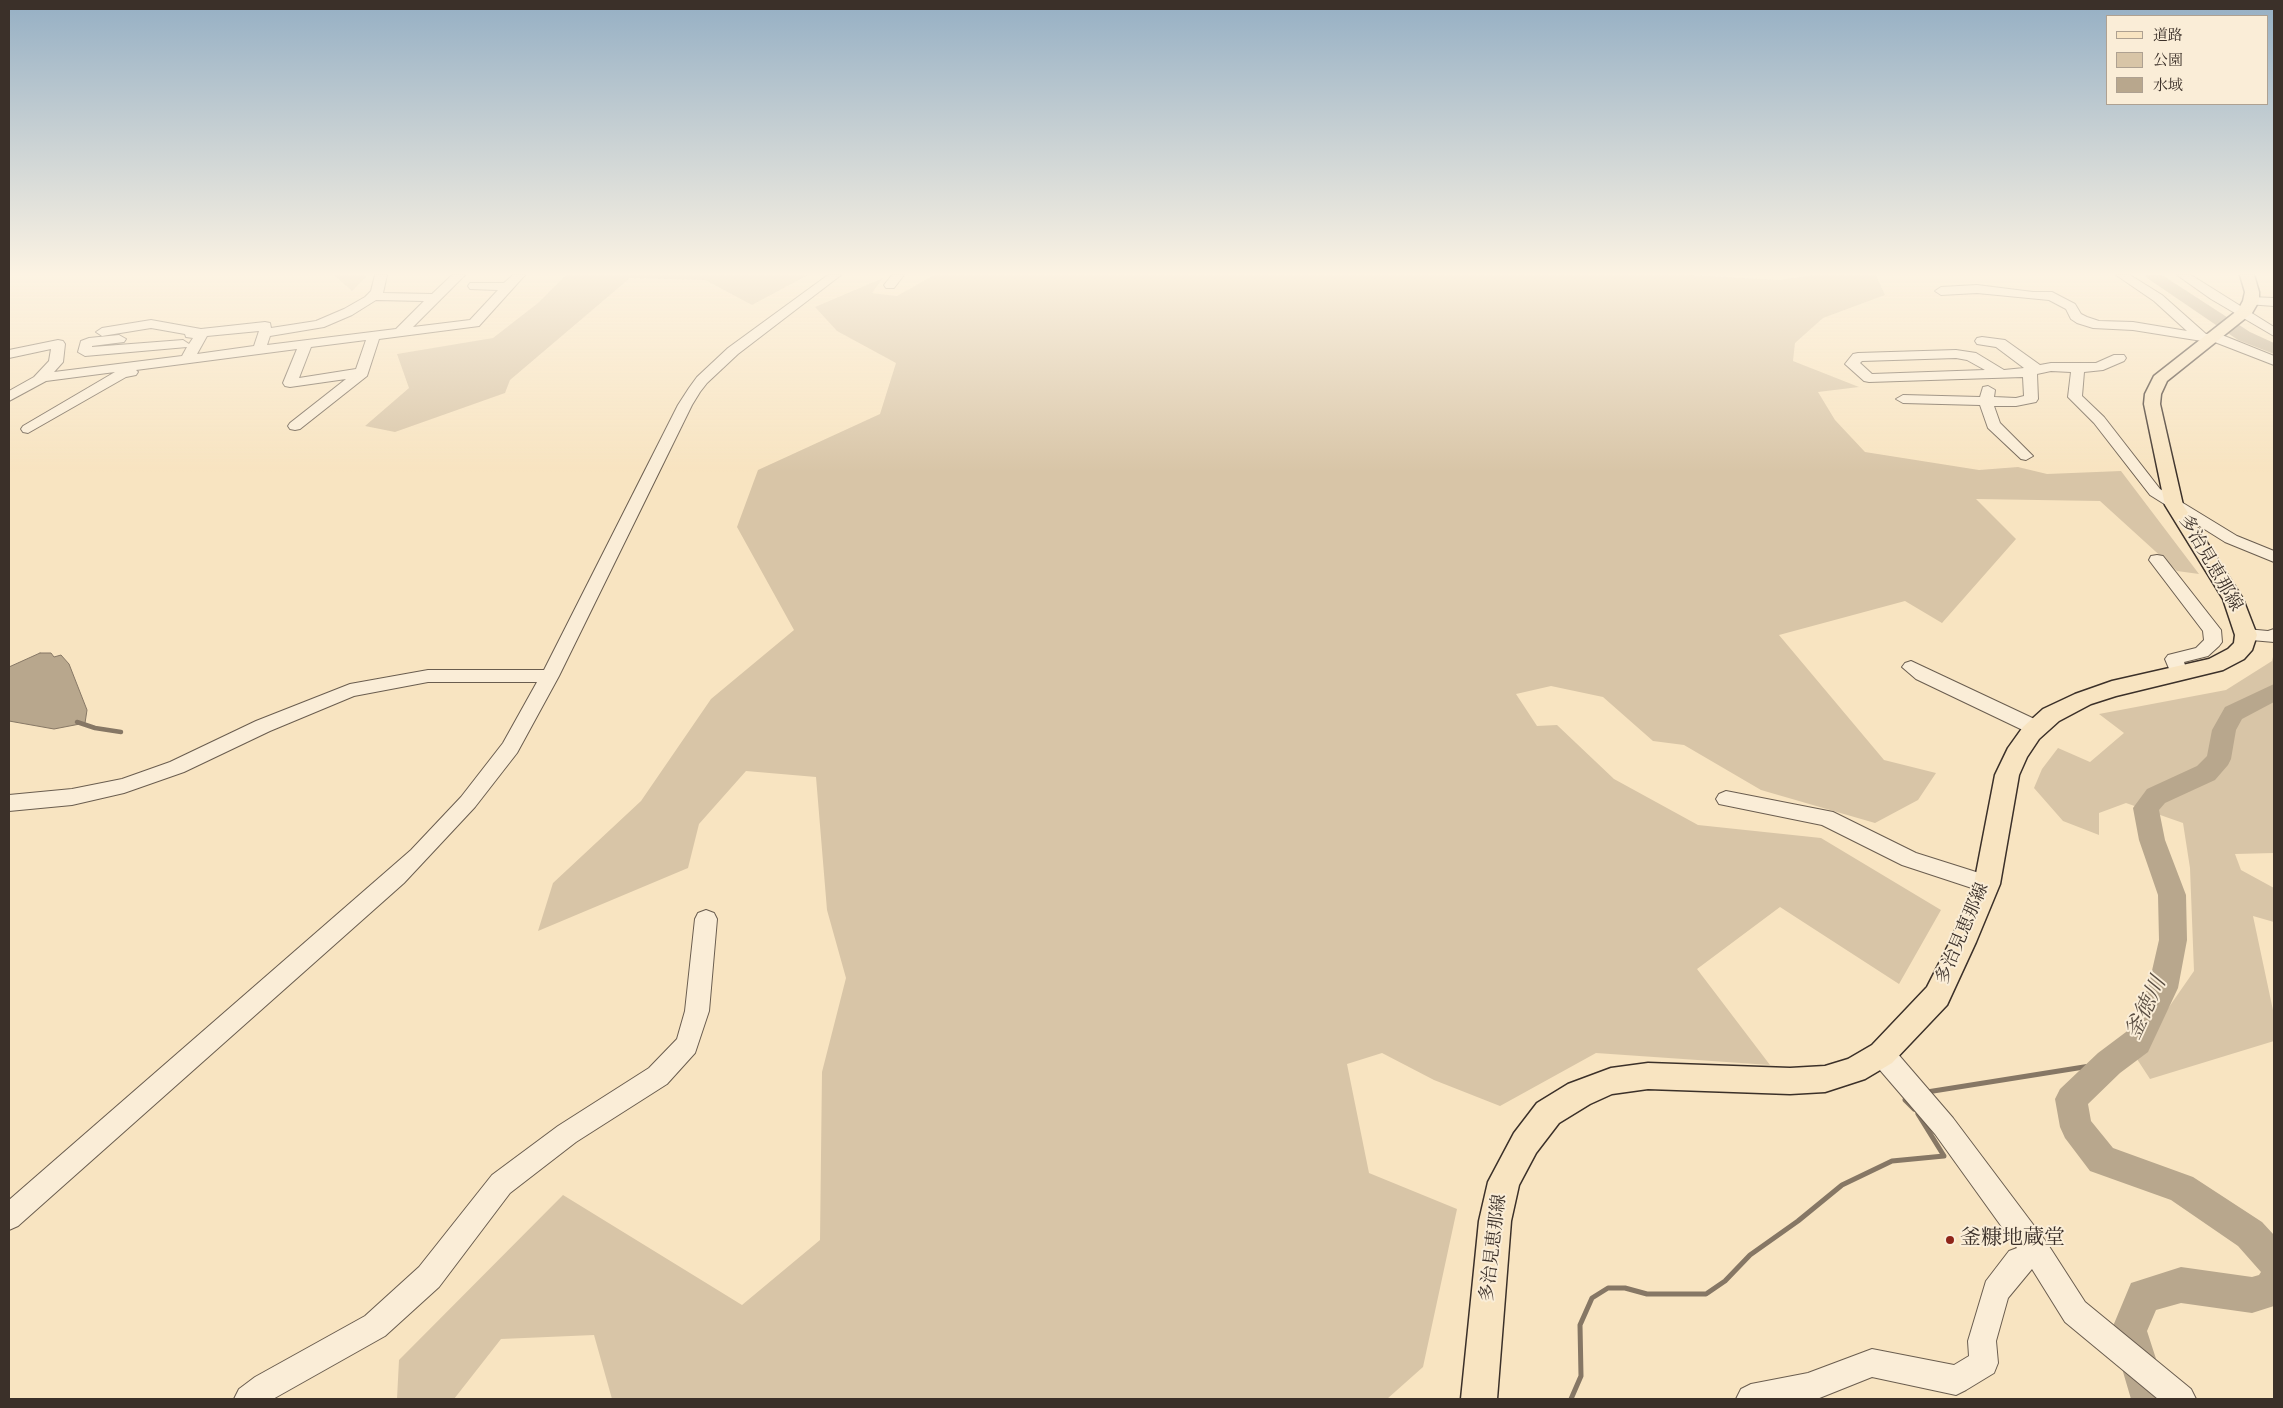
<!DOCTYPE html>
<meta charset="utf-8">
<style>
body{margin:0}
#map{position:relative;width:2283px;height:1408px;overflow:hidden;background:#f8e4c1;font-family:Vollkorn,"Noto Serif JP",serif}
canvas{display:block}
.frame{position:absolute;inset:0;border:10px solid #3b3029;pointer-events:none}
.legend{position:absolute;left:2106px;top:15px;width:162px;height:90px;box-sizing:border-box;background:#faedd7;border:1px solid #aea191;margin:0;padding:6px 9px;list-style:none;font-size:15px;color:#3b3029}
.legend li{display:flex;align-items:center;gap:10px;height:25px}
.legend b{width:25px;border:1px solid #aea191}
</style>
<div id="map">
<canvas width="2283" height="1408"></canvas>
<div class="frame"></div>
<ul class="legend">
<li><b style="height:6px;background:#f8e4c1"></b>道路</li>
<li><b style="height:14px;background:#d8c5a7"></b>公園</li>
<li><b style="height:14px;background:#b8a78d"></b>水域</li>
</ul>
</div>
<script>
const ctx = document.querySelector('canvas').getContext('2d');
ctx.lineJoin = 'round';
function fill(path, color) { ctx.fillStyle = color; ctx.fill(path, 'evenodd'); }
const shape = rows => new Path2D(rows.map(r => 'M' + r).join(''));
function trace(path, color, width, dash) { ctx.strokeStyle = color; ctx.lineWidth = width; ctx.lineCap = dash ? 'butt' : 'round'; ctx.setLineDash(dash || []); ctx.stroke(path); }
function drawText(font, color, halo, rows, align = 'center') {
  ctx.font = font + ' Vollkorn,"Noto Serif JP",serif'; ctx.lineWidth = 4; ctx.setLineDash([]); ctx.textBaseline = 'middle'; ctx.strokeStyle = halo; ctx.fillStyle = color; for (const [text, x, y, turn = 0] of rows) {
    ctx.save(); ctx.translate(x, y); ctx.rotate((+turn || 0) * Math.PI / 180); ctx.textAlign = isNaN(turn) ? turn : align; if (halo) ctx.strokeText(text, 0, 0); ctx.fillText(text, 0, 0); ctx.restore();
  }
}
fill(shape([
 [334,275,368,275,352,291],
 [566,275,808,275,752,305,705,280,630,278,510,380,505,393,395,432,365,426,409,388,397,354,493,338,538,303],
 [934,275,1690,275,1780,280,1812,275,1876,275,1885,295,1823,318,1795,343,1793,361,1859,387,1818,392,1835,420,1865,452,1979,470,2018,467,2047,474,2121,471,2199,574,2177,571,2100,501,1976,499,2016,539,1942,623,1905,601,1779,635,1884,760,1936,773,1918,800,1875,823,1761,790,1684,745,1653,741,1603,697,1551,686,1516,694,1537,726,1557,725,1614,779,1698,825,1821,838,1941,910,1899,984,1780,907,1697,969,1770,1065,1596,1053,1500,1106,1434,1080,1382,1053,1347,1064,1369,1173,1457,1209,1423,1367,1387,1399,612,1399,594,1335,501,1339,454,1399,397,1399,399,1360,563,1195,742,1305,820,1240,822,1072,846,978,827,910,816,777,746,771,699,824,688,868,538,931,553,883,641,801,711,699,794,630,737,527,758,470,880,414,896,363,837,331,815,307,883,278,872,293,897,296],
 [2274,653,2274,853,2235,854,2241,870,2274,888,2274,922,2253,916,2274,1015,2274,1041,2150,1079,2135,1056,2194,971,2190,868,2183,823,2126,803,2099,813,2099,835,2063,821,2034,788,2042,769,2058,748,2090,762,2124,733,2099,714,2226,690,2272,661]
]), '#d8c5a7');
const water = shape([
 [40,653,51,653,54,657,61,655,69,664,87,710,85,723,54,729,9,721,9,667,40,653]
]);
fill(water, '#b8a78d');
trace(water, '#867765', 1);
trace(shape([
 [77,722,95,728,121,732]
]), '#867765', 4.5);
trace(shape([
 [1927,1092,2109,1063],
 [1909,1099,1905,1100,1914,1109],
 [1571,1399,1581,1376,1580,1325,1592,1298,1608,1288,1625,1288,1647,1294,1706,1294,1725,1281,1750,1255,1798,1221,1842,1185,1892,1161,1944,1156,1918,1114]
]), '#867765', 5);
fill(shape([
 [2145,275,2162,275,2250,332,2274,343,2274,354,2238,340,2147,278,2145,275],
 [2274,684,2274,702,2242,719,2236,730,2231,759,2228,765,2215,780,2165,803,2159,810,2165,840,2186,895,2187,940,2178,988,2148,1052,2120,1073,2088,1104,2091,1121,2113,1148,2193,1177,2262,1222,2274,1235,2274,1306,2252,1313,2181,1303,2156,1310,2147,1331,2169,1399,2131,1399,2111,1331,2131,1283,2181,1267,2252,1277,2259,1275,2261,1272,2238,1246,2171,1200,2090,1171,2065,1138,2060,1127,2055,1099,2060,1089,2098,1053,2126,1032,2148,988,2159,940,2158,895,2139,840,2133,808,2147,789,2197,766,2207,756,2212,730,2225,707,2274,684]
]), '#b8a78d');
const minor = shape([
 [375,275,387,275,383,293,432,294,452,275,465,275,413,327,470,320,498,290,470,289,468,286,470,283,504,283,513,275,525,275,479,326,379,339,367,376,300,429,295,430,290,429,288,426,290,423,346,379,290,387,285,386,283,383,297,349,136,370,138,372,136,375,126,377,28,433,23,432,21,429,23,426,115,372,46,381,9,401,9,391,34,377,49,361,51,349,9,358,9,350,58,340,63,341,65,344,63,362,54,372,182,356,187,347,85,356,78,352,81,341,89,338,119,335,126,339,124,342,92,346,92,347,183,340,189,344,193,338,186,337,185,334,151,328,102,336,96,332,102,328,151,320,201,329,265,322,270,323,271,328,316,321,344,309,365,297,371,291,375,275],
 [376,300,424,301,396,329,267,345,270,336,324,327,352,315,376,300],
 [259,331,254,346,197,354,207,336,259,331],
 [366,340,356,369,299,378,311,347,366,340],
 [828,275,841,275,738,354,707,383,700,392,692,405,559,676,517,753,475,807,404,883,18,1226,9,1230,9,1200,411,850,461,797,503,743,537,682,428,682,354,696,270,731,184,772,124,793,72,805,9,811,9,795,72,789,122,779,170,762,256,721,350,684,428,670,544,670,678,405,689,388,697,377,728,348,828,275],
 [892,275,904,275,894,288,886,288,884,285,892,275],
 [2116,275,2130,275,2162,295,2206,334,2217,333,2274,356,2274,365,2207,339,2202,341,2133,330,2093,328,2077,323,2071,319,2066,309,2049,300,1977,293,1941,295,1935,291,1941,287,1977,285,2033,292,2052,292,2075,304,2081,314,2087,317,2099,321,2133,322,2187,331,2154,301,2116,275],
 [2177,275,2191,275,2274,327,2274,336,2211,299,2177,275],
 [2251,297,2274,298,2274,306,2247,304,2245,301,2251,297],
 [1982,337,2005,340,2040,365,2051,363,2096,363,2114,355,2124,355,2126,358,2124,361,2103,370,2084,372,2082,396,2104,417,2160,489,2237,536,2274,551,2274,562,2225,542,2150,495,2094,423,2068,397,2071,372,2051,371,2037,374,2038,399,2036,402,2016,406,1994,406,2000,423,2033,456,2026,460,2021,459,1988,428,1980,405,1903,403,1896,399,1903,395,1980,397,1983,387,1988,386,1995,390,1994,397,2016,398,2024,396,2023,377,1869,382,1864,381,1845,364,1853,354,1858,353,1956,350,1976,353,2004,370,2024,368,1996,347,1977,344,1975,341,1977,338,1982,337],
 [1956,358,1967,360,1985,370,1872,374,1860,363,1862,361,1956,358],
 [2157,555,2163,556,2221,630,2222,642,2219,646,2208,656,2184,662,2188,674,2185,678,2179,680,2173,678,2165,659,2168,655,2196,648,2204,640,2203,631,2149,560,2151,556,2157,555],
 [2246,629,2268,631,2274,629,2274,642,2240,639,2237,635,2240,631,2246,629],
 [1911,661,2043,723,2046,728,2043,733,2036,735,2029,733,1916,679,1902,667,1905,663,1911,661],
 [1726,791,1833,812,1916,853,1995,878,1998,884,1995,890,1987,893,1902,865,1822,825,1719,804,1716,799,1719,794,1726,791],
 [706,910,714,913,717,919,709,1011,695,1053,667,1084,576,1142,510,1193,439,1287,385,1336,273,1399,234,1399,239,1389,255,1377,365,1316,419,1267,492,1175,558,1126,649,1068,677,1039,685,1011,695,919,698,913,706,910],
 [1882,1043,1891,1046,1953,1118,2047,1243,2085,1302,2191,1389,2196,1399,2158,1399,2065,1322,2032,1269,2008,1298,1996,1341,1998,1363,1994,1373,1966,1390,1956,1395,1872,1377,1817,1399,1736,1399,1741,1389,1751,1384,1808,1373,1872,1349,1954,1365,1969,1356,1968,1341,1986,1281,2009,1251,2017,1248,1935,1134,1873,1062,1870,1054,1873,1046,1882,1043]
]);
const major = shape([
 [2240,275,2254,275,2259,292,2259,301,2252,313,2167,381,2161,394,2160,404,2183,505,2243,599,2257,635,2252,650,2244,659,2223,670,2116,696,2091,704,2059,721,2039,739,2027,757,2019,775,2000,884,1976,942,1947,1005,1892,1063,1865,1079,1825,1092,1790,1094,1648,1089,1612,1094,1590,1104,1559,1123,1536,1153,1519,1185,1511,1221,1497,1399,1461,1399,1479,1221,1488,1182,1514,1133,1537,1103,1568,1084,1611,1068,1648,1063,1790,1068,1825,1066,1848,1059,1872,1045,1927,987,1950,942,1974,884,1995,775,2008,748,2023,727,2043,709,2075,694,2112,681,2209,659,2228,649,2234,643,2235,635,2223,599,2165,505,2144,404,2145,394,2154,376,2238,310,2243,301,2245,292,2240,275]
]);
trace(minor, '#6a5d4f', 2);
trace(major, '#3b3029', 3);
fill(minor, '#faedd7');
fill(major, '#f8e4c1');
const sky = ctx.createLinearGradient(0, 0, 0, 472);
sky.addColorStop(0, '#95afc4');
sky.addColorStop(0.58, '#fcf3e3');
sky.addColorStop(1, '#fcf3e300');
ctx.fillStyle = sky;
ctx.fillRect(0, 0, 2283, 472);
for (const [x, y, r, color] of [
 [1950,1240,5,"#8f2418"]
]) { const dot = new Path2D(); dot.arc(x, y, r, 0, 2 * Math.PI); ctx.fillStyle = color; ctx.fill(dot); trace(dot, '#faedd7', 2); }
drawText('18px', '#3b3029', '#faedd7', [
 ["多治見恵那線",2209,564,60],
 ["多治見恵那線",1964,934,-67],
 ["多治見恵那線",1495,1248,-83]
]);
drawText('21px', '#3b3029', '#faedd7', [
 ["釜糠地蔵堂",1960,1240]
], 'left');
drawText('italic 22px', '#5a4e42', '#faedd7', [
 ["釜徳川",2148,1009,-65]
]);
</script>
